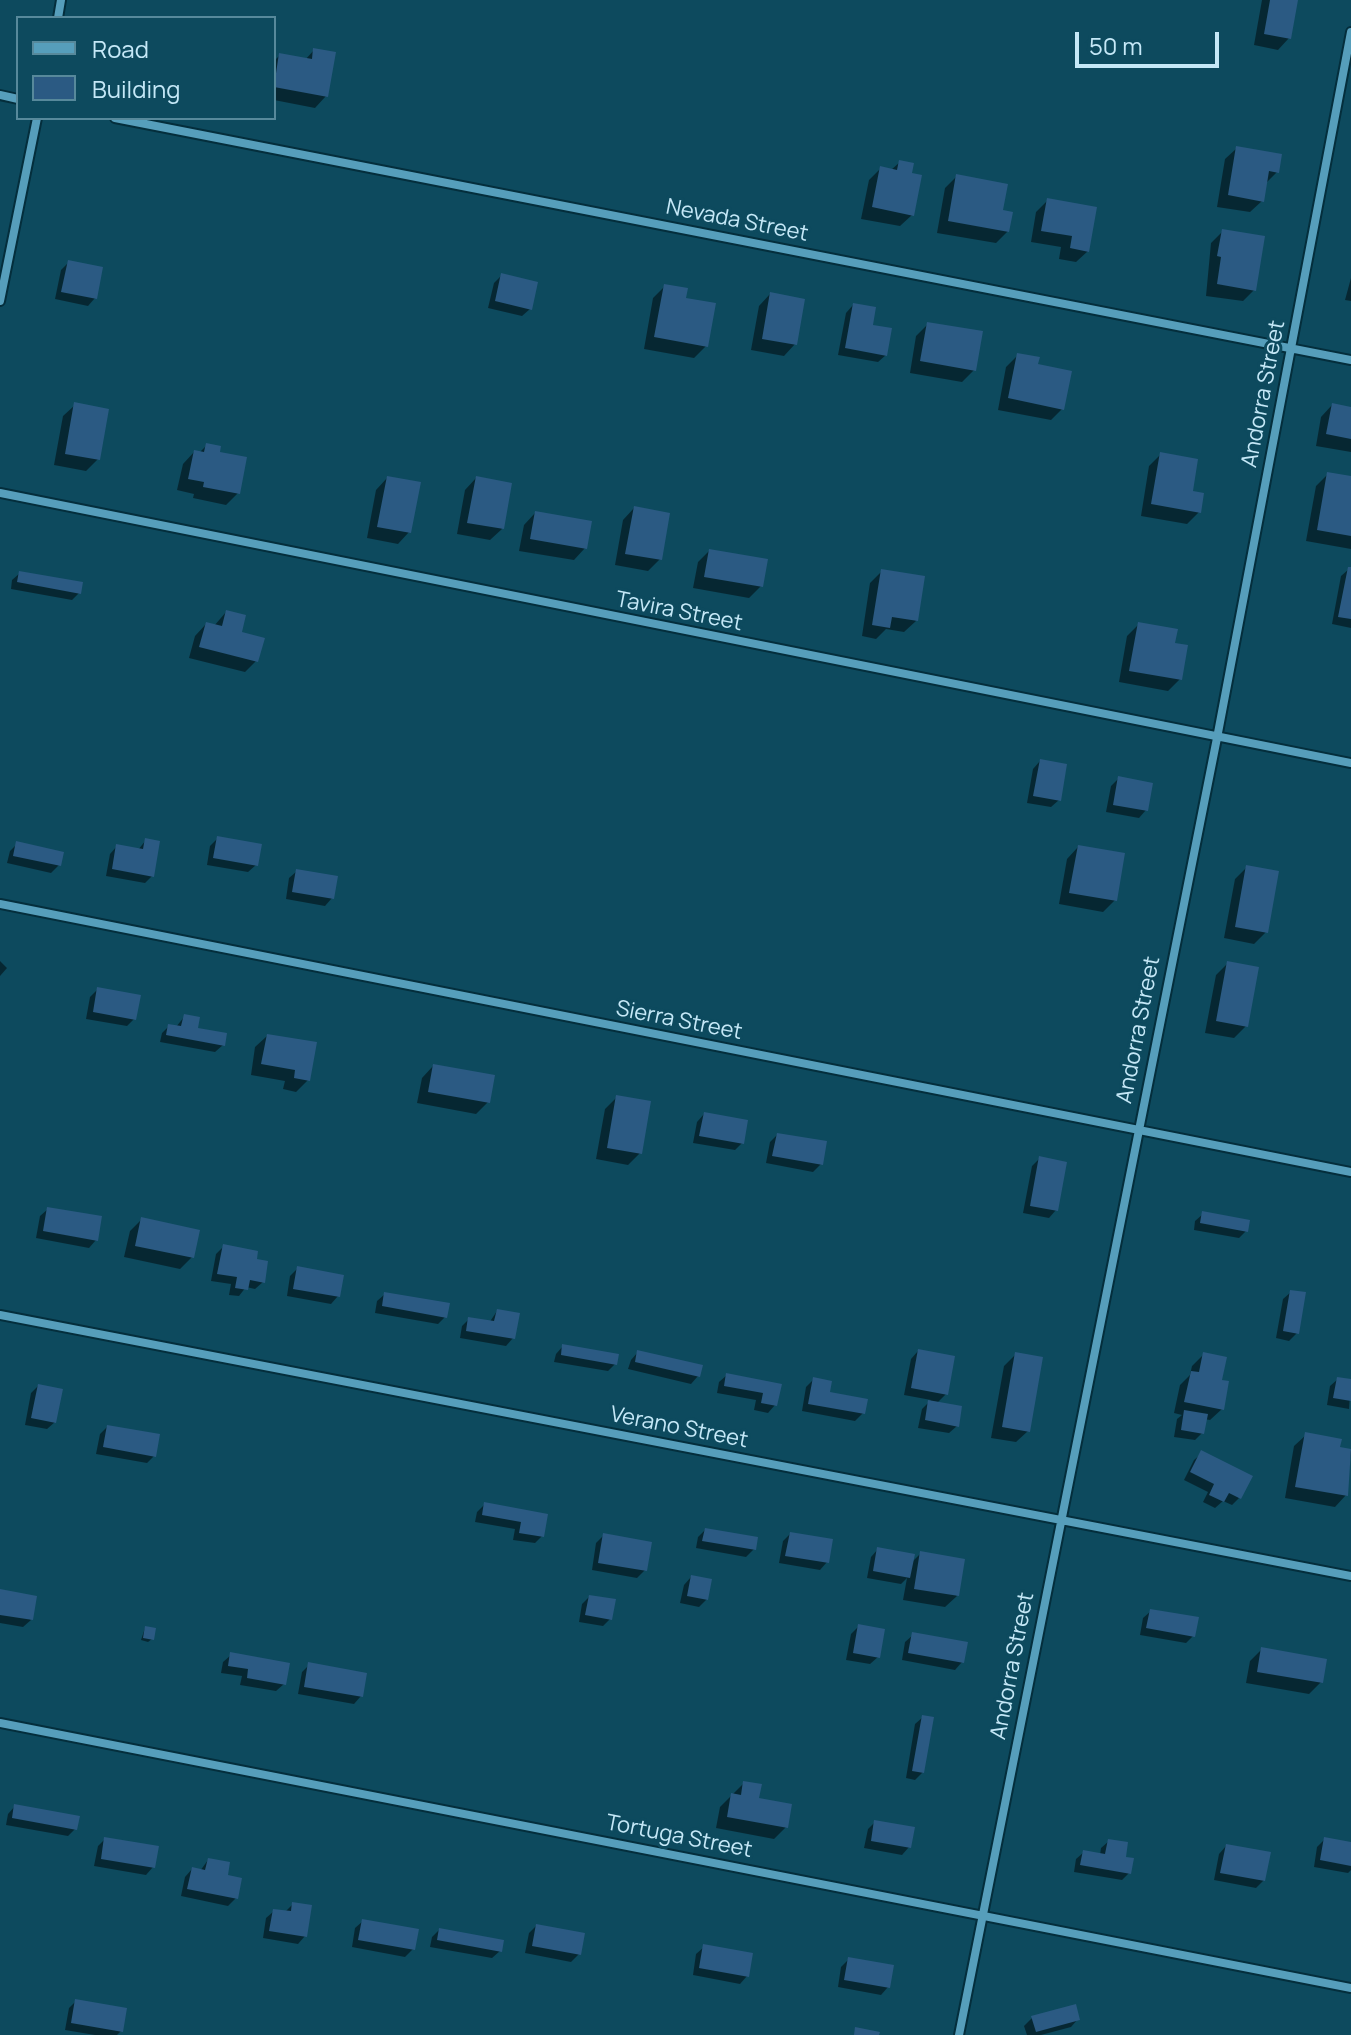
<!DOCTYPE html>
<style>
body{margin:0}
#map{position:relative;width:1351px;height:2035px;overflow:hidden;background:#0d4a5e;font-family:Manrope,sans-serif}
canvas{display:block}
.legend{position:absolute;left:16px;top:16px;width:260px;height:104px;box-sizing:border-box;background:#0d4a5e;border:2px solid #57899b;margin:0;padding:10px 14px;list-style:none;font-size:24px;color:#c5e8f7}
.legend li{display:flex;align-items:center;gap:16px;height:40px}
.legend b{width:40px;border:2px solid #57899b}
.scale{position:absolute;left:1075px;top:32px;width:144px;height:36px;box-sizing:border-box;border:4px solid #c5e8f7;border-top:0;padding-left:10px;font-size:24px;line-height:28px;white-space:nowrap;color:#c5e8f7;-webkit-text-stroke:6px #0d4a5e;paint-order:stroke}
</style>
<div id="map">
<canvas width="1351" height="2035"></canvas>
<ul class="legend">
<li><b style="height:10px;background:#569ebb"></b>Road</li>
<li><b style="height:22px;background:#2b5a83"></b>Building</li>
</ul>
<div class="scale">50 m</div>
</div>
<script>
const ctx = document.querySelector('canvas').getContext('2d');
ctx.lineJoin = 'round';
function fill(path, color) { ctx.fillStyle = color; ctx.fill(path, 'evenodd'); }
const shape = rows => new Path2D(rows.map(r => 'M' + r).join(''));
function trace(path, color, width, dash) { ctx.strokeStyle = color; ctx.lineWidth = width; ctx.lineCap = dash ? 'butt' : 'round'; ctx.setLineDash(dash || []); ctx.stroke(path); }
function drawText(font, color, halo, rows, align = 'center') {
  ctx.font = font + ' Manrope,sans-serif'; ctx.lineWidth = 6; ctx.setLineDash([]); ctx.textBaseline = 'middle'; ctx.strokeStyle = halo; ctx.fillStyle = color; for (const [text, x, y, turn = 0] of rows) {
    ctx.save(); ctx.translate(x, y); ctx.rotate((+turn || 0) * Math.PI / 180); ctx.textAlign = isNaN(turn) ? turn : align; if (halo) ctx.strokeText(text, 0, 0); ctx.fillText(text, 0, 0); ctx.restore();
  }
}
fill(shape([
 [1262,0,1296,0,1289,38,1278,50,1254,45],
 [314,50,326,96,315,108,274,100,274,61,280,55,305,60],
 [1237,148,1277,172,1265,184,1262,201,1250,212,1217,207,1225,159],
 [900,162,912,215,900,226,861,219,869,180,881,168,891,170],
 [957,176,1001,212,1008,231,996,243,937,233,945,188],
 [1048,200,1088,251,1076,262,1059,259,1061,247,1031,242,1036,212],
 [1223,231,1254,290,1243,301,1206,296,1211,243],
 [69,262,95,298,88,306,55,299,61,270],
 [502,275,530,309,522,316,488,308,494,283],
 [1351,278,1351,301,1345,300],
 [665,286,706,346,694,358,644,349,653,298],
 [770,294,795,344,784,356,751,350,759,306],
 [853,305,870,326,886,355,878,362,838,355,846,313],
 [928,324,974,370,962,382,910,373,916,336],
 [1018,355,1036,366,1062,409,1051,420,998,410,1006,367],
 [75,405,98,459,86,471,54,465,63,416],
 [1332,405,1351,409,1351,452,1316,446,1321,417],
 [207,445,217,453,238,493,226,505,193,498,194,494,177,490,183,464,194,452,199,453],
 [1161,454,1190,492,1199,512,1187,524,1141,516,1149,466],
 [1328,474,1351,478,1351,549,1306,541,1316,486],
 [387,478,409,532,398,544,367,538,376,490],
 [476,478,502,529,490,540,457,534,465,490],
 [634,508,660,559,648,571,615,565,623,520],
 [535,513,585,548,574,560,519,551,524,525],
 [709,551,761,586,749,598,693,588,698,562],
 [1349,569,1351,569,1351,628,1332,624,1341,576],
 [882,571,916,621,904,632,886,629,876,639,862,636,870,583],
 [20,573,79,593,72,600,11,589,12,580],
 [226,612,256,661,245,672,189,658,195,636,206,624,214,626],
 [1139,624,1173,644,1180,679,1168,691,1119,682,1127,636],
 [1040,761,1059,800,1051,807,1027,803,1033,769],
 [1118,779,1146,810,1139,818,1106,812,1111,786],
 [218,838,256,865,248,872,207,865,210,846],
 [146,840,152,876,145,883,106,876,110,854,117,846,138,850],
 [17,844,59,865,51,873,7,863,10,851],
 [1078,847,1115,900,1103,912,1059,904,1067,859],
 [1246,868,1266,932,1254,944,1224,938,1235,879],
 [297,871,332,898,325,906,286,899,289,878],
 [0,961,7,968,0,976],
 [1227,964,1246,1026,1234,1038,1205,1033,1216,975],
 [98,989,134,1019,127,1026,86,1019,90,997],
 [184,1017,195,1030,223,1045,215,1052,160,1042,162,1033,169,1026,176,1027],
 [267,1036,308,1080,296,1092,283,1089,285,1081,251,1075,255,1047],
 [433,1066,488,1102,476,1114,417,1103,422,1078],
 [617,1097,640,1153,628,1165,596,1159,605,1109],
 [704,1114,742,1143,735,1150,693,1143,697,1122],
 [777,1135,821,1164,813,1172,766,1163,770,1142],
 [1039,1159,1056,1210,1049,1218,1023,1213,1032,1166],
 [48,1209,96,1240,89,1248,36,1238,40,1216],
 [1203,1214,1246,1231,1239,1238,1194,1230,1195,1221],
 [142,1219,192,1257,180,1269,124,1257,130,1231],
 [223,1247,254,1260,263,1282,255,1289,246,1287,239,1296,229,1295,231,1284,211,1281,216,1254],
 [298,1268,338,1296,331,1304,287,1296,290,1276],
 [1291,1292,1297,1333,1289,1341,1276,1338,1283,1299],
 [385,1294,445,1317,438,1324,375,1313,377,1301],
 [497,1311,513,1338,506,1346,460,1338,462,1326,469,1319,489,1323],
 [563,1346,615,1364,608,1371,554,1362,556,1354],
 [918,1351,946,1394,937,1403,957,1426,949,1433,918,1428,922,1409,931,1400,904,1395,911,1359],
 [638,1352,698,1376,691,1384,628,1369,631,1360],
 [1016,1354,1028,1431,1016,1442,991,1438,1004,1366],
 [1203,1355,1220,1381,1222,1409,1210,1420,1204,1419,1202,1433,1195,1440,1174,1437,1177,1419,1182,1415,1174,1413,1180,1385,1190,1375,1192,1366],
 [727,1375,779,1385,775,1405,768,1413,754,1410,756,1400,717,1393,719,1382],
 [814,1379,828,1393,863,1413,855,1421,802,1411,806,1387],
 [1338,1379,1351,1381,1349,1409,1327,1405,1330,1386],
 [38,1386,55,1422,47,1429,25,1425,31,1393],
 [107,1427,154,1456,147,1463,96,1454,100,1434],
 [1306,1435,1338,1448,1351,1451,1346,1495,1335,1507,1285,1498,1294,1446],
 [1202,1453,1239,1498,1232,1505,1223,1501,1215,1508,1203,1502,1208,1492,1184,1480,1194,1460],
 [484,1505,546,1515,542,1536,535,1543,513,1540,515,1529,475,1522,477,1512],
 [705,1530,754,1549,746,1557,696,1548,698,1537],
 [790,1534,827,1562,820,1570,779,1563,783,1541],
 [604,1535,645,1570,637,1578,592,1570,596,1543],
 [878,1549,911,1563,921,1553,957,1596,945,1607,903,1600,907,1578,901,1584,867,1578,871,1557],
 [691,1577,707,1599,699,1607,680,1603,684,1585],
 [0,1591,31,1620,23,1627,0,1623],
 [589,1597,610,1619,603,1626,579,1622,582,1604],
 [1151,1611,1193,1636,1186,1643,1140,1635,1143,1618],
 [859,1626,878,1657,870,1664,846,1660,851,1634],
 [145,1628,152,1639,148,1642,141,1640],
 [913,1635,962,1662,955,1670,902,1660,905,1642],
 [1261,1650,1321,1682,1309,1694,1246,1683,1250,1661],
 [231,1655,284,1684,276,1691,240,1685,242,1676,221,1673,223,1662],
 [309,1665,361,1696,354,1704,298,1694,302,1672],
 [923,1717,923,1772,915,1780,906,1778,915,1724],
 [744,1783,757,1800,786,1827,774,1839,716,1828,720,1807],
 [15,1806,75,1829,68,1836,6,1825,8,1814],
 [875,1822,909,1847,902,1855,864,1848,868,1829],
 [105,1839,153,1867,146,1875,94,1866,98,1846],
 [1325,1839,1351,1844,1351,1870,1348,1873,1314,1867,1317,1847],
 [1109,1841,1123,1859,1129,1873,1122,1880,1074,1872,1076,1859,1084,1852,1100,1855,1101,1848],
 [1226,1846,1264,1880,1256,1888,1214,1880,1219,1854],
 [208,1860,236,1898,228,1906,181,1896,185,1877,192,1869,200,1871],
 [293,1904,305,1936,298,1944,263,1938,266,1918,274,1911,285,1912],
 [363,1921,413,1949,405,1957,352,1947,355,1928],
 [536,1926,579,1954,571,1962,525,1953,529,1933],
 [439,1930,500,1951,492,1958,430,1947,432,1937],
 [704,1947,747,1976,740,1984,693,1975,696,1954],
 [849,1959,888,1987,881,1995,838,1987,841,1967],
 [76,2001,121,2031,117,2035,95,2035,65,2030,69,2008],
 [1032,2018,1078,2019,1071,2027,1041,2035,1027,2035,1024,2026]
]), '#0007');
fill(shape([
 [1270,0,1298,0,1291,39,1264,34],
 [313,48,336,52,328,97,274,87,279,53,312,59],
 [1236,146,1282,154,1279,173,1269,171,1264,202,1228,195],
 [899,160,914,163,912,173,922,175,914,216,872,207,880,166,897,170],
 [956,174,1008,184,1003,210,1013,212,1009,232,948,221],
 [1047,198,1097,207,1089,252,1070,248,1072,236,1041,231],
 [1222,229,1265,236,1256,291,1217,284,1221,257,1217,256],
 [68,260,103,267,97,299,61,292],
 [501,273,538,282,532,310,495,301],
 [664,284,688,288,686,298,716,303,708,347,654,337],
 [770,292,805,299,797,345,762,339],
 [853,303,876,307,873,325,892,328,887,356,845,348],
 [927,322,983,331,976,371,920,361],
 [1017,353,1040,357,1038,364,1072,371,1064,410,1008,398],
 [74,402,109,409,100,460,65,454],
 [1332,403,1351,407,1351,439,1326,434],
 [206,443,221,446,220,452,247,457,240,494,203,487,204,482,188,479,194,450,204,452],
 [1160,452,1198,459,1193,491,1204,493,1201,513,1151,504],
 [1327,472,1351,476,1351,536,1317,530],
 [387,476,421,482,411,533,377,527],
 [476,476,512,483,504,529,467,523],
 [634,506,670,513,662,560,625,554],
 [535,511,592,521,587,549,530,539],
 [709,549,768,559,763,587,704,577],
 [1348,567,1351,567,1351,619,1338,617],
 [881,569,925,576,918,621,892,617,890,628,872,625],
 [19,571,83,582,81,594,17,582],
 [226,610,246,615,242,632,265,638,258,662,199,647,206,622,222,626],
 [1138,622,1178,629,1175,643,1188,645,1182,680,1129,671],
 [1040,759,1067,764,1061,801,1033,796],
 [1118,776,1153,783,1148,811,1113,805],
 [217,836,262,844,258,866,213,858],
 [145,838,160,841,154,877,112,869,116,844,143,849],
 [16,841,64,852,61,866,13,856],
 [1078,845,1125,853,1117,901,1069,893],
 [1246,865,1279,871,1268,933,1235,927],
 [296,869,338,876,334,899,292,892],
 [1227,961,1259,967,1248,1027,1216,1021],
 [97,987,141,995,136,1020,93,1012],
 [184,1014,200,1017,198,1028,227,1033,225,1046,166,1035,168,1024,181,1026],
 [267,1034,317,1042,310,1081,294,1078,295,1070,261,1064],
 [433,1064,495,1075,490,1103,428,1092],
 [616,1095,651,1101,642,1154,607,1148],
 [704,1112,748,1120,744,1144,699,1136],
 [777,1133,827,1141,823,1165,772,1156],
 [1039,1156,1067,1162,1058,1211,1030,1206],
 [47,1207,102,1216,98,1241,43,1231],
 [1202,1211,1250,1220,1248,1232,1200,1223],
 [141,1217,200,1230,194,1258,135,1246],
 [223,1244,258,1251,257,1259,268,1261,265,1283,250,1280,248,1290,235,1288,237,1277,217,1274],
 [297,1266,344,1275,340,1297,293,1289],
 [1290,1290,1306,1292,1299,1334,1283,1331],
 [384,1292,450,1303,447,1318,382,1306],
 [497,1309,520,1313,515,1339,466,1331,468,1317,494,1321],
 [562,1344,619,1354,617,1365,561,1355],
 [918,1349,955,1356,948,1395,911,1388],
 [637,1350,703,1365,700,1377,635,1362],
 [1015,1352,1043,1357,1030,1432,1002,1427],
 [1203,1352,1227,1357,1222,1380,1229,1381,1224,1410,1184,1402,1191,1371,1199,1372],
 [726,1373,782,1384,777,1406,761,1403,763,1393,724,1386],
 [813,1377,832,1381,830,1392,868,1399,865,1414,808,1404],
 [1337,1377,1351,1379,1351,1401,1333,1398],
 [38,1384,63,1389,56,1423,31,1418],
 [928,1400,962,1406,959,1427,925,1420],
 [1184,1410,1208,1414,1204,1434,1181,1430],
 [107,1425,160,1434,156,1457,103,1447],
 [1305,1432,1342,1439,1340,1447,1351,1449,1348,1496,1295,1487],
 [1201,1450,1253,1476,1241,1499,1229,1493,1224,1502,1209,1495,1214,1484,1190,1472],
 [484,1502,548,1514,544,1537,519,1533,521,1522,482,1515],
 [705,1528,758,1537,756,1550,702,1541],
 [790,1532,833,1539,829,1563,785,1556],
 [603,1533,652,1542,647,1571,598,1563],
 [877,1547,915,1554,910,1578,873,1571],
 [920,1551,965,1559,959,1596,914,1589],
 [691,1575,712,1579,708,1600,687,1596],
 [0,1589,37,1596,33,1620,0,1615],
 [589,1595,616,1599,612,1620,585,1615],
 [1150,1609,1199,1617,1195,1637,1146,1628],
 [858,1624,885,1629,880,1658,853,1653],
 [145,1626,156,1628,154,1640,143,1638],
 [912,1632,968,1642,964,1663,908,1653],
 [1261,1647,1327,1659,1323,1683,1257,1672],
 [230,1652,290,1663,286,1685,247,1678,248,1669,228,1666],
 [308,1662,367,1673,363,1697,304,1687],
 [922,1715,934,1717,924,1773,912,1771],
 [743,1781,762,1784,759,1798,792,1804,788,1828,727,1817,731,1793,741,1795],
 [14,1804,80,1816,77,1830,12,1818],
 [874,1820,915,1827,911,1848,871,1841],
 [104,1837,159,1846,155,1868,101,1859],
 [1324,1837,1351,1842,1351,1866,1320,1860],
 [1108,1839,1128,1842,1126,1857,1134,1858,1131,1874,1080,1865,1083,1850,1105,1854],
 [1226,1844,1271,1852,1265,1881,1220,1873],
 [208,1858,230,1862,228,1875,242,1878,238,1899,187,1889,192,1867,205,1870],
 [292,1902,312,1905,307,1937,269,1931,273,1909,291,1911],
 [362,1919,419,1929,415,1950,358,1940],
 [536,1924,585,1933,581,1955,532,1946],
 [439,1928,504,1940,502,1952,437,1940],
 [703,1944,753,1953,749,1977,699,1968],
 [848,1957,894,1965,890,1988,844,1980],
 [75,1999,127,2008,123,2032,71,2023],
 [1076,2004,1080,2020,1036,2032,1031,2016],
 [855,2027,880,2032,879,2035,854,2035]
]), '#2b5a83');
const street = shape([
 [58,18,61,0],
 [0,95,18,99],
 [115,118,1351,360],
 [0,301,37,118],
 [0,493,1351,763],
 [0,904,1351,1172],
 [0,1315,1351,1576],
 [0,1723,1351,1988],
 [959,2035,1217,738,1351,32]
]);
trace(street, '#042e3c', 12);
trace(street, '#569ebb', 8);
drawText('22px', '#c5e8f7', '#0d4a5e', [
 ["Nevada Street",737,221,11],
 ["Andorra Street",1264,394,-79],
 ["Tavira Street",679,612,11],
 ["Sierra Street",679,1021,11],
 ["Andorra Street",1139,1030,-79],
 ["Verano Street",679,1428,11],
 ["Andorra Street",1013,1666,-79],
 ["Tortuga Street",679,1837,11]
]);
</script>
